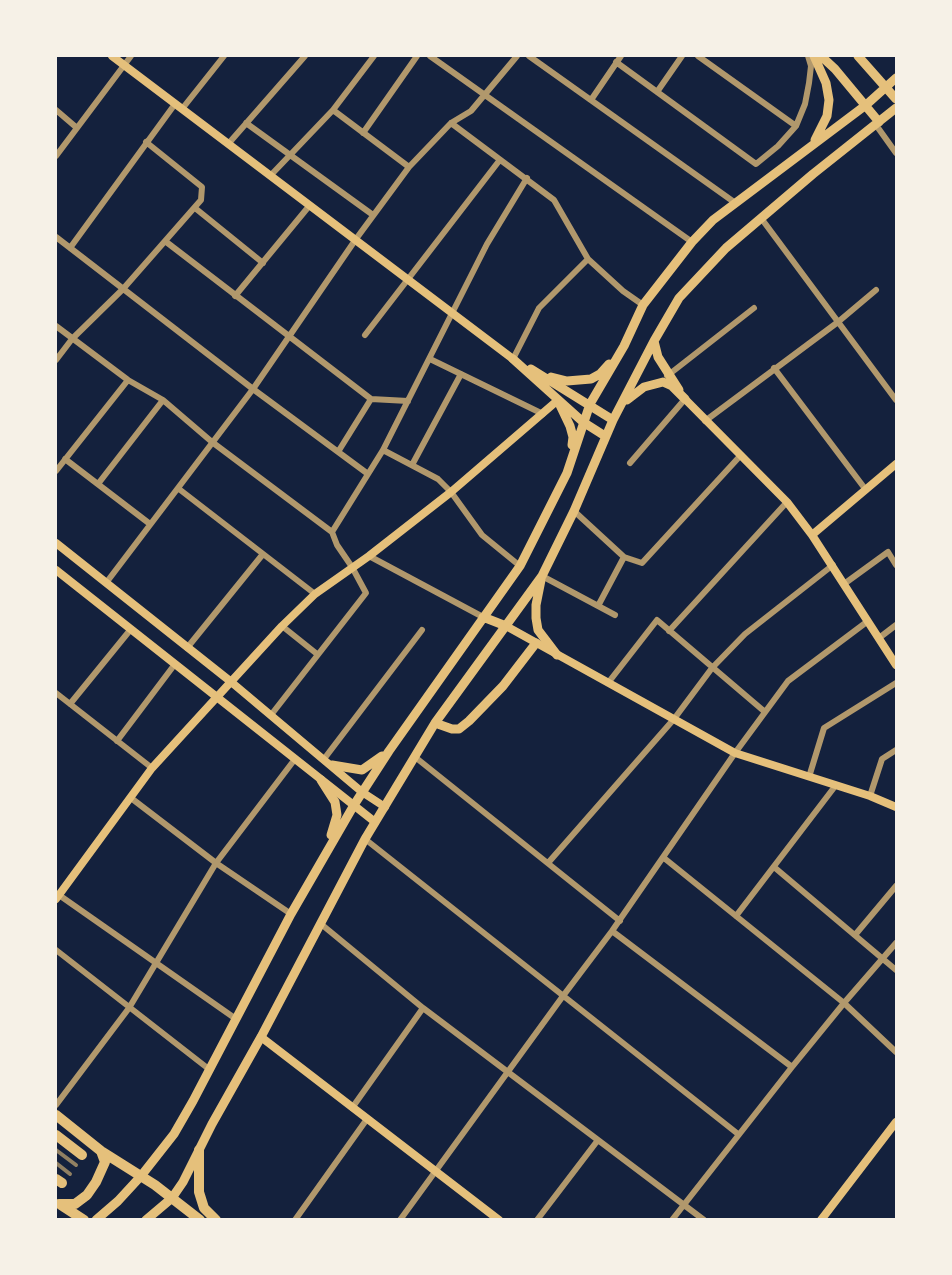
<!DOCTYPE html>
<style>
body{margin:0}
#map{position:relative;width:952px;height:1275px;overflow:hidden;background:#14213d;font-family:Rubik,sans-serif}
canvas{display:block}
.frame{position:absolute;inset:0;border:57px solid #f6f1e7;pointer-events:none}
</style>
<div id="map">
<canvas width="952" height="1275"></canvas>
<div class="frame"></div>
</div>
<script>
const ctx = document.querySelector('canvas').getContext('2d');
ctx.lineJoin = 'round';
const shape = rows => new Path2D(rows.map(r => 'M' + r).join(''));
function trace(path, color, width, dash) { ctx.strokeStyle = color; ctx.lineWidth = width; ctx.lineCap = dash ? 'butt' : 'round'; ctx.setLineDash(dash || []); ctx.stroke(path); }
trace(shape([
 [430,56,692,242],
 [529,56,734,202],
 [698,56,796,126],
 [616,62,756,164,778,146,796,126,805,104,809,83,811,66,808,56],
 [657,92,682,56],
 [591,100,621,56],
 [182,109,224,56],
 [56,110,77,128],
 [333,110,409,167],
 [246,123,373,215],
 [451,123,554,200,588,259,623,291,643,305],
 [876,125,896,153],
 [363,133,417,56],
 [229,143,305,56],
 [56,156,131,56],
 [271,175,333,110,374,56],
 [195,208,263,263],
 [761,218,896,400],
 [56,237,253,389,368,474],
 [165,241,371,399,408,401],
 [70,248,175,104],
 [235,296,310,205],
 [56,326,128,380,163,400,212,442,332,532,337,545,352,567,366,593,271,715],
 [365,335,499,161],
 [430,359,543,414],
 [513,359,539,308,588,259],
 [56,360,72,339,123,289,201,200,202,187,146,142],
 [774,368,866,490],
 [667,376,754,308],
 [705,421,838,322,876,290],
 [383,450,438,479,451,492,482,535,520,566],
 [338,452,371,399],
 [65,459,150,524],
 [630,463,685,399],
 [412,465,461,374],
 [56,471,128,380],
 [98,484,163,400],
 [179,489,315,594],
 [574,511,624,557,642,563,741,455],
 [332,532,383,450,487,244,527,178],
 [369,556,483,617],
 [542,576,615,615],
 [106,583,253,389,356,239,409,167,451,123,471,111,517,56],
 [844,584,888,552,896,565],
 [598,606,624,557],
 [282,626,317,654],
 [669,631,787,502],
 [879,638,896,625],
 [187,648,263,554],
 [608,683,657,620,765,712],
 [56,693,152,768],
 [70,704,131,629],
 [117,741,175,664],
 [415,757,620,921],
 [324,759,422,630],
 [809,777,824,728,896,683],
 [870,796,882,759,896,750],
 [131,798,216,863,291,914],
 [365,839,738,1134],
 [664,858,844,1003,896,1052],
 [548,863,674,719,712,668,745,634,833,565],
 [774,867,896,970],
 [59,895,236,1019],
 [736,916,836,785],
 [321,924,423,1008,704,1220],
 [612,931,792,1067],
 [855,935,896,886],
 [56,950,210,1070],
 [56,1105,129,1008,216,863,295,759],
 [352,1108,423,1008],
 [295,1220,367,1119],
 [400,1220,563,996,612,931,735,753,788,681,868,621],
 [537,1220,598,1140],
 [672,1220,792,1067,844,1003,896,943]
]), '#b1986c', 6);
trace(shape([
 [112,56,513,359],
 [685,399,787,502,812,535,896,665],
 [812,535,896,464],
 [56,543,230,681,362,792,385,807],
 [56,570,375,822],
 [506,626,735,753,870,796,896,807],
 [56,899,152,768,282,626,315,594,369,556,451,492,558,400],
 [261,1037,499,1220],
 [821,1220,896,1122]
]), '#e5c07b', 8);
trace(shape([
 [814,56,826,83,829,100,827,116,815,140],
 [821,56,835,69,879,122],
 [858,56,896,99],
 [654,341,658,357,679,390],
 [513,359,583,422,605,436],
 [531,369,613,420],
 [551,377,567,381,591,379,600,374,609,364],
 [627,400,644,387,663,382,672,386,685,399],
 [560,405,570,426,573,437,572,445],
 [541,580,536,605,536,618,538,630,557,655],
 [483,617,506,626],
 [435,723,452,729,459,729,469,721,503,686,536,643],
 [332,765,362,770,382,756],
 [321,780,335,802,337,815,331,835],
 [96,1220,118,1201,141,1176,174,1134,193,1101,291,914,354,805,389,751,520,566,567,473,590,404,624,346,643,305,692,242,713,220,866,105,896,78],
 [146,1220,172,1198,183,1182,212,1124,261,1037,365,839,435,723,542,576,574,511,613,420,654,341,679,298,726,248,813,174,896,108]
]), '#e5c07b', 9);
trace(shape([
 [56,1115,101,1151,155,1185,200,1220],
 [56,1135,82,1155],
 [199,1150,199,1192,204,1208,216,1220],
 [56,1179,62,1183],
 [59,1204,75,1204,87,1195,96,1182,105,1162,101,1151],
 [61,1205,84,1220]
]), '#e5c07b', 10);
trace(shape([
 [56,1150,76,1165],
 [56,1163,70,1174]
]), '#918062', 4);
</script>
